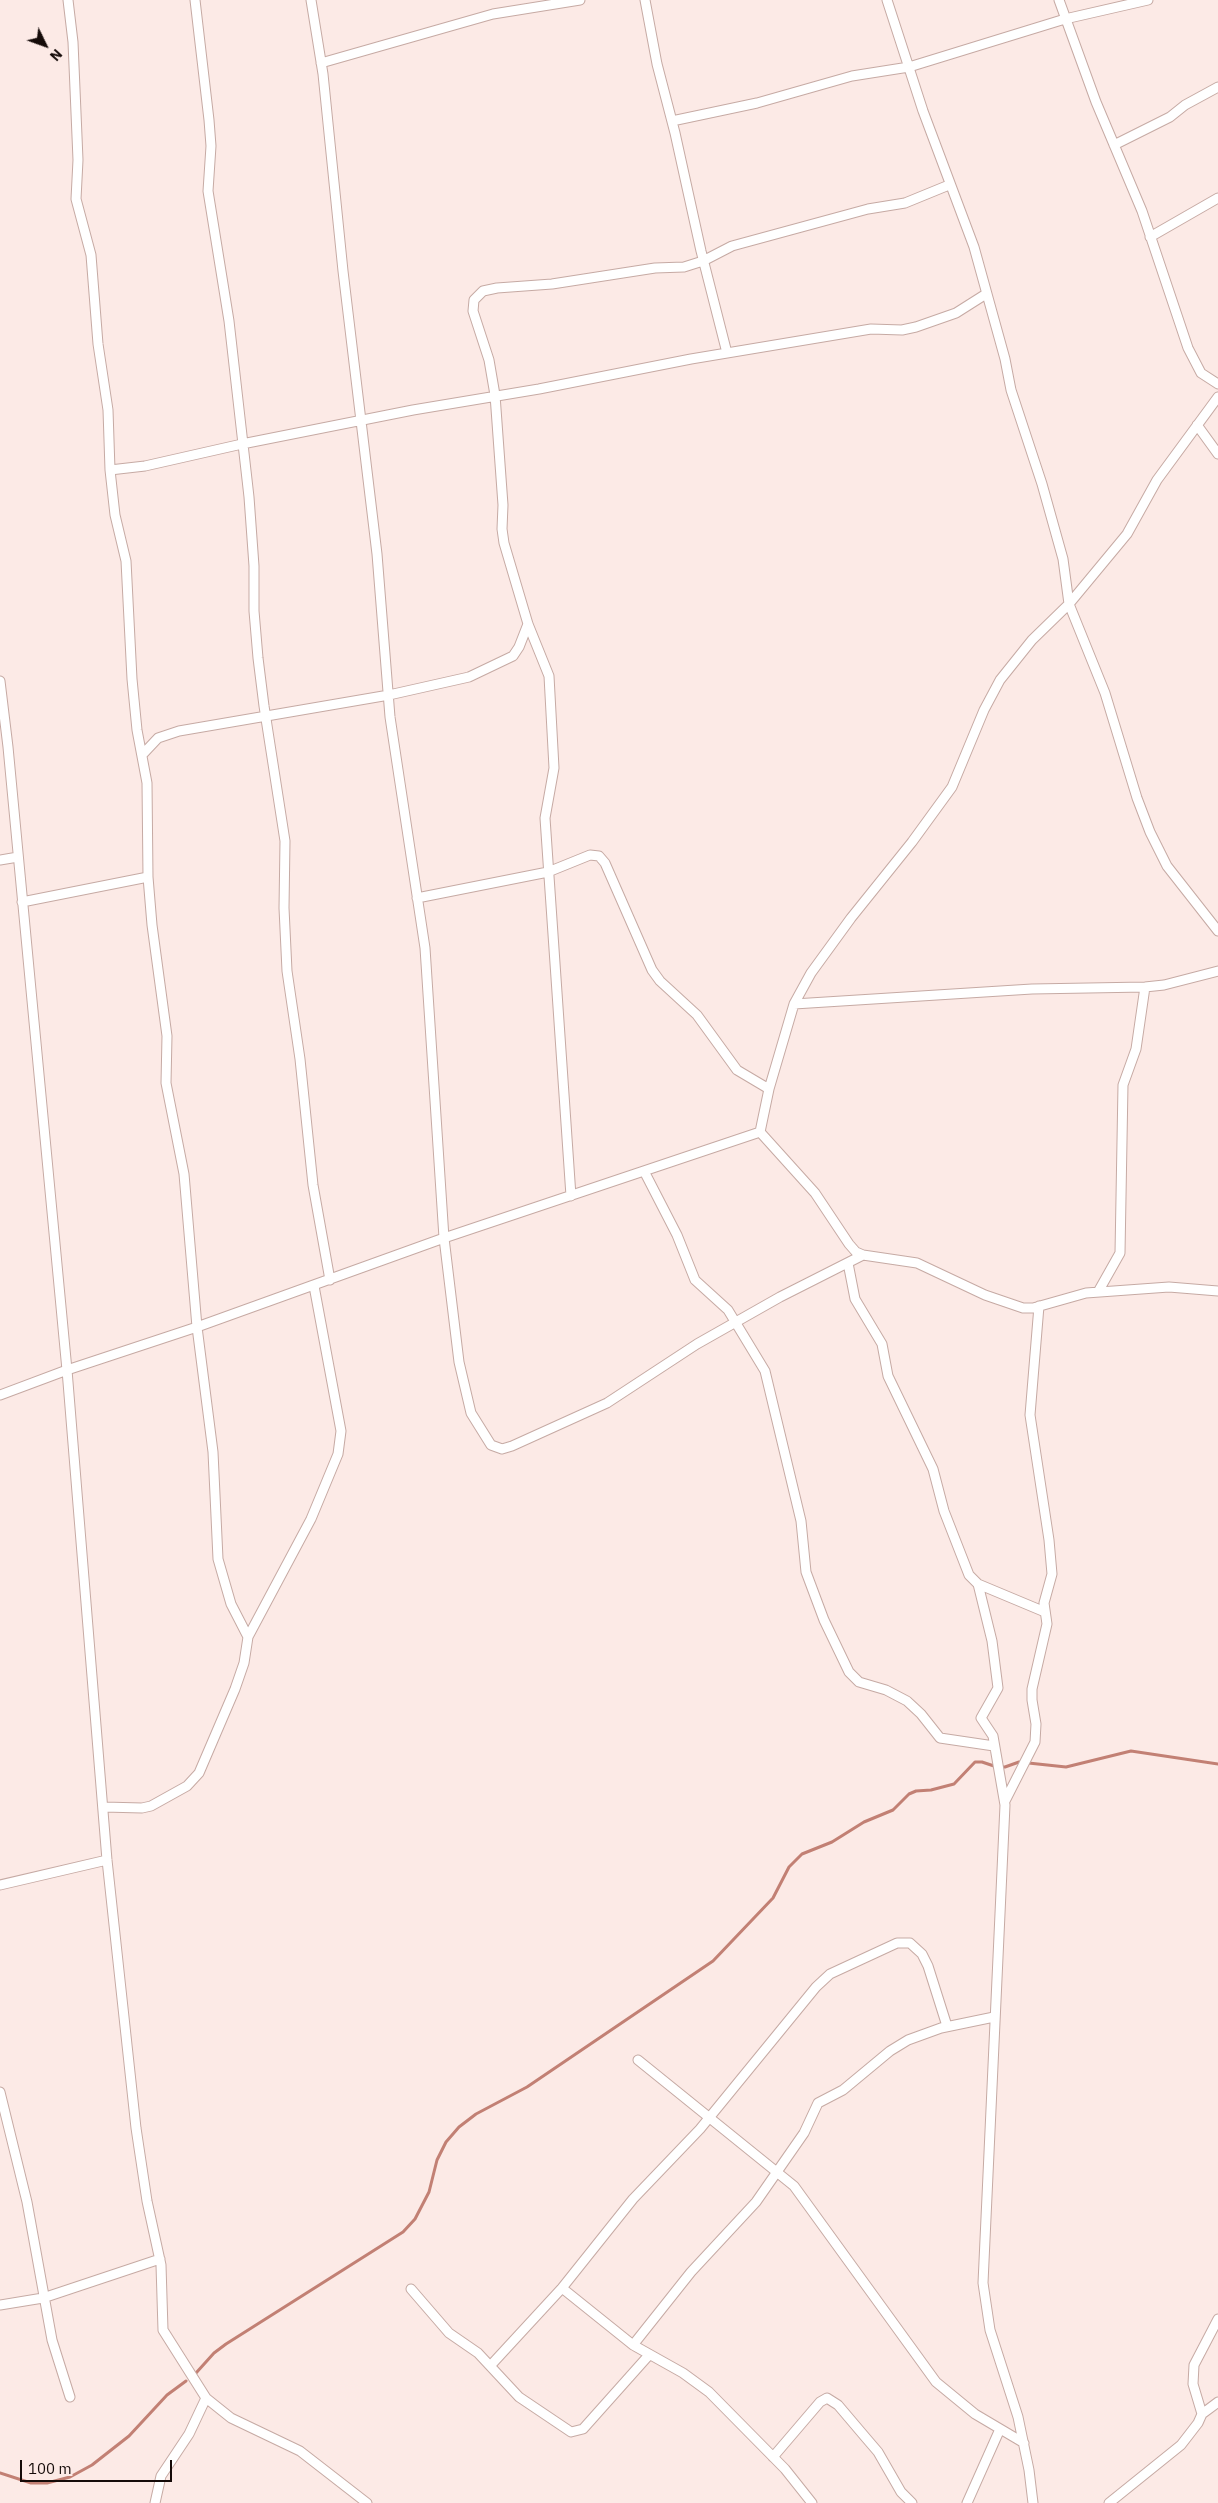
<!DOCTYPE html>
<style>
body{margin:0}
#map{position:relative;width:1218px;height:2503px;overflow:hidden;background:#fceae6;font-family:"IBM Plex Sans",sans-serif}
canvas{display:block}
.north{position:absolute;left:20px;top:20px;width:50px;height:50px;-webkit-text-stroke:4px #fceae6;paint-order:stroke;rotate:132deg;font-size:14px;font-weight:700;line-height:20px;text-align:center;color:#150b09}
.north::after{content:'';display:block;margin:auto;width:18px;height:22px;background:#150b09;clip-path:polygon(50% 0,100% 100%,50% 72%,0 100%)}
.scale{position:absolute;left:20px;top:2460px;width:152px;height:22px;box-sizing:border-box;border:2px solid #150b09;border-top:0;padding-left:6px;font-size:15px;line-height:18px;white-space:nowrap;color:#150b09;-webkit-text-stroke:4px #fceae6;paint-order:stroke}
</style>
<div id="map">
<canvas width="1218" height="2503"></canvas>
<div class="north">N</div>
<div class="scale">100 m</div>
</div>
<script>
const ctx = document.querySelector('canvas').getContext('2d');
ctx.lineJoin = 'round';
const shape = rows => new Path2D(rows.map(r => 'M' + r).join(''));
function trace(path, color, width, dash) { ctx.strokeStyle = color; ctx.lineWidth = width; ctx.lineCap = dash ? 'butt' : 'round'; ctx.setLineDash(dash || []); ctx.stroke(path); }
trace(shape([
 [196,2373,214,2353,226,2344,403,2232,415,2219,429,2192,437,2160,446,2142,459,2127,476,2114,527,2087,713,1961,773,1898,789,1867,802,1854,832,1842,864,1822,893,1810,909,1794,916,1791,931,1790,954,1784,975,1762,982,1762,997,1767,1005,1767,1019,1762,1066,1767,1131,1751,1218,1764],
 [0,2473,31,2483,47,2483,70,2477,92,2465,129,2436,167,2395,186,2381]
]), '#c28074', 3);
const street = shape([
 [68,0,73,42,78,160,76,199,91,255,98,344,108,410,110,470,115,515,126,561,132,679,137,730,147,783,148,877,152,925,167,1036,166,1083,184,1174,197,1327,213,1452,218,1559,231,1604,248,1637],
 [195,0,209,120,211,146,208,191,229,321,249,497,254,566,254,611,258,658,264,706,285,841,284,908,287,971,300,1059,313,1185,330,1280],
 [311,0,323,74,343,271,377,554,390,717,425,948,444,1238,459,1362,471,1413,491,1445,502,1449,512,1446,607,1403,697,1344,780,1297,863,1255],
 [645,0,657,64,675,133,701,251,727,353],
 [887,0,923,111,974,247,1005,359,1011,390,1042,484,1063,559,1069,604,1105,693,1137,798,1150,832,1167,866,1218,931],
 [1059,0,1096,102,1142,211,1188,348,1201,373,1218,384],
 [321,63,493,14,580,0],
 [672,121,757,103,852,76,909,67,1065,19,1148,0],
 [1114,145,1170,117,1185,105,1218,87],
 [1150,237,1218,198],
 [1197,425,1218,454],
 [110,470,145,466,242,444,413,410,539,389,691,359,871,329,902,330,916,327,956,313,986,294],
 [0,681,8,747,67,1370,107,1860,136,2128,147,2201,161,2265,163,2330,206,2398,231,2418,300,2451,367,2503],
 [142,755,158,738,179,731,389,695,469,677,513,656,519,647,528,624],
 [0,860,18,857],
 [417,898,548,872,590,855,599,856,605,863,652,970,660,981,697,1015,737,1070,769,1089],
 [22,902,148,877],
 [794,1004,1032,989,1145,987,1164,985,1218,971],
 [760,1132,769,1089,794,1004,811,973,851,918,912,842,952,787,984,710,1000,680,1032,640,1069,604,1127,534,1157,480,1218,397],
 [760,1132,815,1193,849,1244,856,1252,863,1255,917,1263,985,1295,1023,1308,1033,1308,1086,1293,1169,1287,1218,1291],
 [644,1171,677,1235,695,1280,728,1310,765,1371,801,1521,806,1572,824,1620,849,1672,859,1682,886,1690,907,1701,921,1714,940,1738,994,1746],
 [571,1196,545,818,554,768,549,676,528,624,504,543,502,529,503,505,495,395,489,360,473,311,474,300,483,291,497,288,552,284,655,268,684,267,703,261,732,246,868,209,905,203,949,185],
 [848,1263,855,1299,882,1344,888,1376,933,1469,944,1511,969,1575,978,1584,1045,1612],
 [1098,1292,1120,1253,1123,1085,1136,1049,1145,987],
 [0,1395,67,1370,197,1327,444,1238,760,1132],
 [978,1584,992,1641,998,1688,981,1718,993,1736,1005,1805,983,2283,990,2330,1018,2417,1029,2470,1033,2503],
 [1005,1801,1035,1742,1036,1724,1032,1700,1032,1689,1047,1624,1044,1603,1052,1574,1049,1540,1030,1415,1039,1306],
 [104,1807,142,1808,151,1806,187,1786,199,1773,235,1689,244,1663,248,1637,311,1519,338,1454,341,1431,314,1286],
 [0,1885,107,1860],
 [638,2060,794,2186,936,2382,975,2414,1024,2443],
 [0,2092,27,2202,52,2340,70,2397],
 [562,2288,633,2345,683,2373,709,2392,785,2469,812,2503],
 [411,2289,449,2333,478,2353,519,2397,571,2432,583,2429,649,2355],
 [0,2305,43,2298,160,2259],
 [633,2345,691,2272,756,2202,804,2133,818,2103,843,2090,890,2051,908,2040,941,2028,994,2017],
 [491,2365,562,2288,633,2199,700,2129,816,1987,830,1974,897,1943,910,1943,922,1954,928,1966,947,2026],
 [1202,2414,1218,2402],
 [773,2457,820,2402,827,2398,838,2405,866,2438,878,2452,901,2492,912,2503],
 [155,2503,161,2476,189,2434,206,2398],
 [967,2503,1000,2429],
 [1109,2503,1181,2445,1198,2423,1202,2414,1193,2384,1194,2365,1218,2319]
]);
trace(street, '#c6aaa4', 11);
trace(street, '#fff', 9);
</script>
